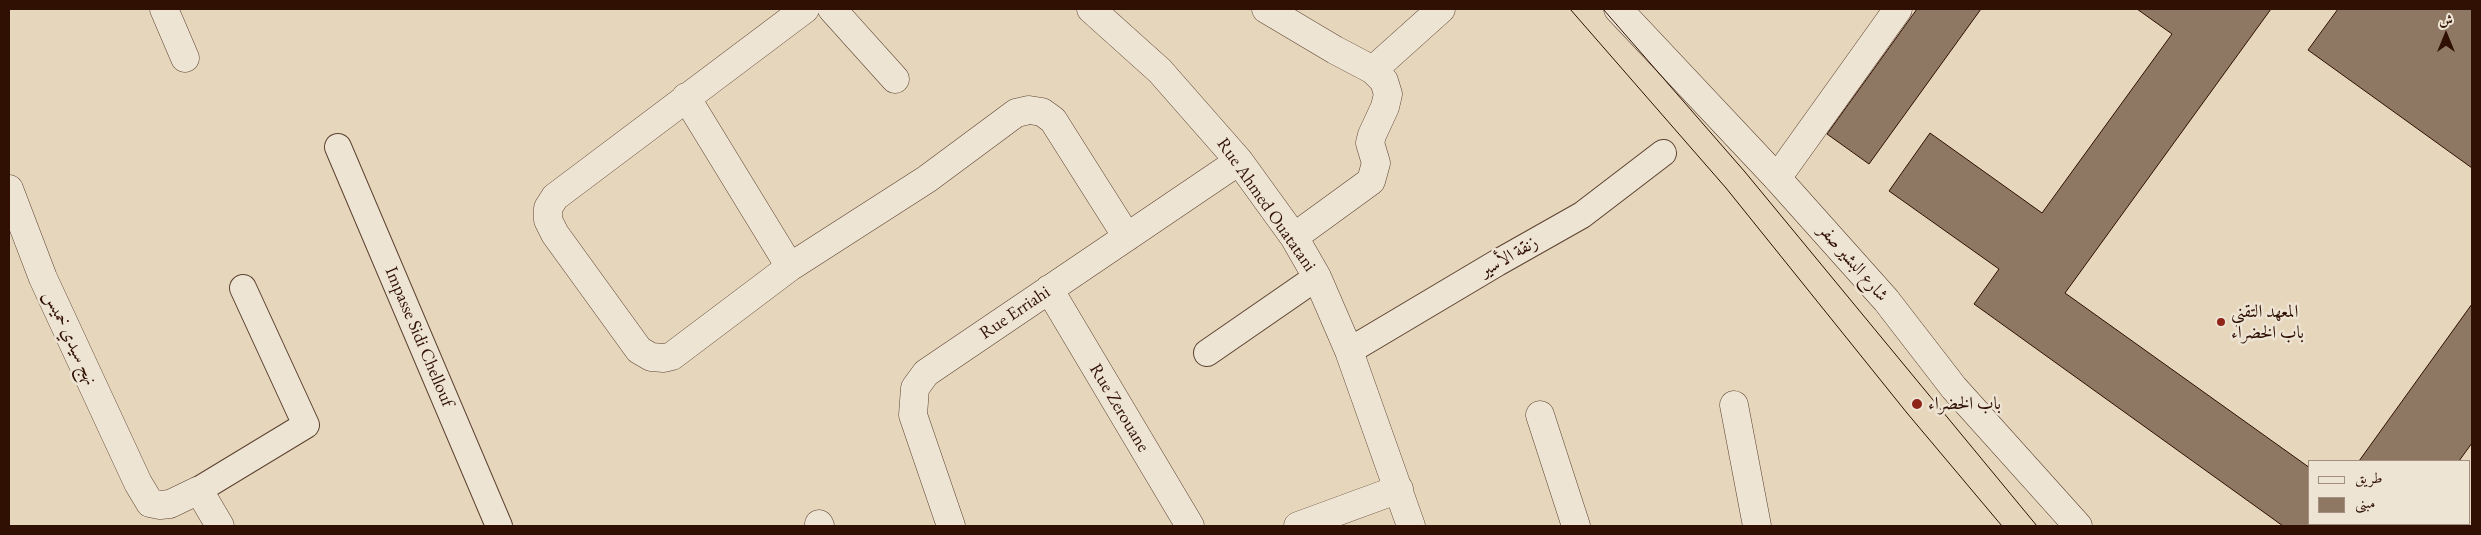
<!DOCTYPE html>
<meta charset="utf-8">
<style>
body{margin:0}
#map{position:relative;width:2481px;height:535px;overflow:hidden;background:#e5d6bc;font-family:"EB Garamond",Amiri,serif}
canvas{display:block}
.frame{position:absolute;inset:0;border:10px solid #2f1002;pointer-events:none}
.legend{position:absolute;left:2308px;top:460px;width:162px;height:65px;box-sizing:border-box;background:#eee4d3;border:1px solid #a28f7f;margin:0;padding:6px 9px;list-style:none;font-size:15px;color:#2f1002}
.legend li{display:flex;align-items:center;gap:10px;height:25px}
.legend b{width:25px;border:1px solid #a28f7f}
.north{position:absolute;left:2421px;top:10px;width:50px;height:50px;-webkit-text-stroke:4px #eee4d3;paint-order:stroke;rotate:0deg;font-size:14px;font-weight:700;line-height:20px;text-align:center;color:#2f1002}
.north::after{content:'';display:block;margin:auto;width:18px;height:22px;background:#2f1002;clip-path:polygon(50% 0,100% 100%,50% 72%,0 100%)}
</style>
<div id="map">
<canvas width="2481" height="535"></canvas>
<div class="frame"></div>
<ul class="legend">
<li><b style="height:6px;background:#eee4d3"></b>طريق</li>
<li><b style="height:14px;background:#8e7763"></b>مبنى</li>
</ul>
<div class="north">ش</div>
</div>
<script>
const ctx = document.querySelector('canvas').getContext('2d');
ctx.lineJoin = 'round';
function fill(path, color) { ctx.fillStyle = color; ctx.fill(path, 'evenodd'); }
const shape = rows => new Path2D(rows.map(r => 'M' + r).join(''));
function trace(path, color, width, dash) { ctx.strokeStyle = color; ctx.lineWidth = width; ctx.lineCap = dash ? 'butt' : 'round'; ctx.setLineDash(dash || []); ctx.stroke(path); }
function drawText(font, color, halo, rows, align = 'center') {
  ctx.font = font + ' "EB Garamond",Amiri,serif'; ctx.lineWidth = 5; ctx.setLineDash([]); ctx.textBaseline = 'middle'; ctx.strokeStyle = halo; ctx.fillStyle = color; for (const [text, x, y, turn = 0] of rows) {
    ctx.save(); ctx.translate(x, y); ctx.rotate((+turn || 0) * Math.PI / 180); ctx.textAlign = isNaN(turn) ? turn : align; if (halo) ctx.strokeText(text, 0, 0); ctx.fillText(text, 0, 0); ctx.restore();
  }
}
const building = shape([
 [1917,9,1981,9,1869,164,1827,134,1917,9],
 [2137,9,2271,9,2065,293,2310,468,2310,524,2414,524,2412,526,2283,526,1974,304,1999,269,1889,191,1930,133,2042,213,2172,34,2137,9],
 [2338,9,2472,9,2472,168,2308,50,2338,9],
 [2472,304,2472,443,2459,461,2359,461,2472,304]
]);
fill(building, '#8e7763');
trace(building, '#2f1002', 1);
const pedestrian = shape([
 [338,147,499,526],
 [1349,351,1497,263,1582,215,1663,153],
 [1207,353,1317,277],
 [197,491,306,425,243,288]
]);
const minor = shape([
 [164,9,185,58],
 [805,9,555,197,548,208,548,220,555,234,639,350,651,357,664,358,672,356,790,267,927,179,1016,113,1029,110,1042,112,1053,120,1127,237],
 [832,9,895,79],
 [1091,9,1160,71,1239,161,1294,237,1317,277,1349,351,1411,526],
 [1266,9,1335,50,1373,70,1384,81,1388,94,1385,107,1372,135,1370,143,1376,163,1371,181,1294,237],
 [1373,70,1441,9],
 [686,97,790,267],
 [1777,178,1898,9],
 [9,189,43,278,138,483,150,503,160,505,170,504,197,491,200,492,220,526],
 [1049,289,1190,526],
 [1734,405,1757,526],
 [1540,415,1576,526],
 [819,524,820,526],
 [951,526,913,415,915,388,926,373,1239,161],
 [1298,526,1399,489]
]);
const tertiary = shape([
 [1618,9,1777,178,1886,300,1954,388,2078,526]
]);
trace(pedestrian, '#5c4230', 28);
trace(minor, '#5c4230', 29);
trace(tertiary, '#5c4230', 29);
trace(pedestrian, '#eee4d3', 26);
trace(minor, '#eee4d3', 28);
trace(tertiary, '#eee4d3', 28);
trace(shape([
 [1570,9,1726,188,1907,413,2002,526],
 [1603,9,1745,172,2037,526]
]), '#2f1002', 1);
for (const [x, y, r, color] of [
 [2221,322,5,"#8f2418"],
 [1917,404,6,"#8f2418"]
]) { const dot = new Path2D(); dot.arc(x, y, r, 0, 2 * Math.PI); ctx.fillStyle = color; ctx.fill(dot); trace(dot, '#eee4d3', 2); }
drawText('18px', '#2f1002', '#eee4d3', [
 ["Rue Ahmed Ouatatani",1266,205,55],
 ["زنقة الأسير",1509,257,-30],
 ["شارع البشير صفر",1853,263,49],
 ["Rue Erriahi",1015,313,-34],
 ["Impasse Sidi Chellouf",419,337,67],
 ["نهج سيدي خميس",70,338,65],
 ["Rue Zerouane",1119,408,59]
]);
drawText('18px', '#2f1002', '#eee4d3', [
 ["المعهد التقني",2231,312],
 ["باب الخضراء",2231,333],
 ["باب الخضراء",1928,404]
], 'left');
</script>
